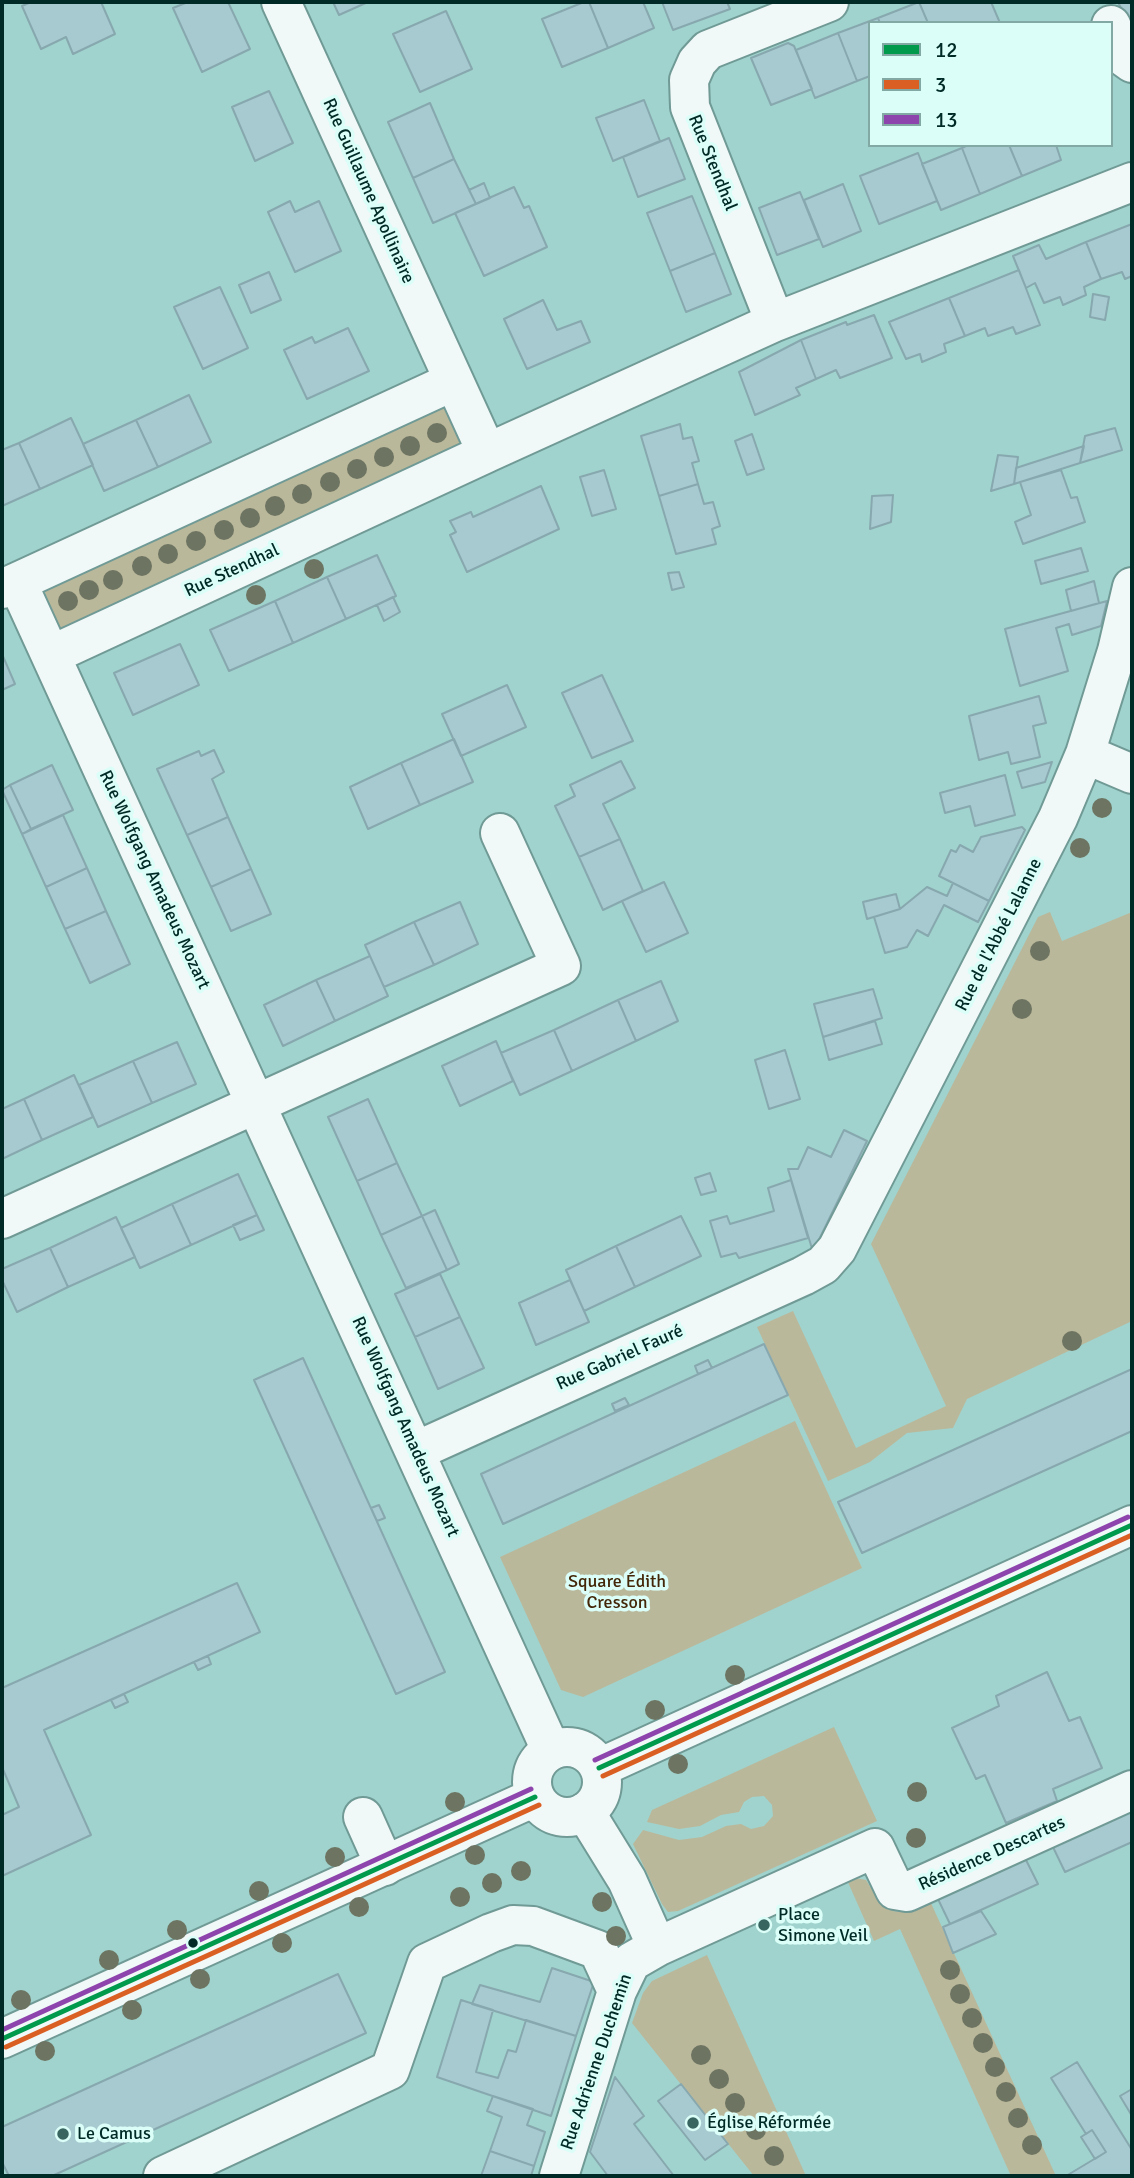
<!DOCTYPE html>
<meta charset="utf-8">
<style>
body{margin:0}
#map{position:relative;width:1134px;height:2178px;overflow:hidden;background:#a0d3cd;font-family:Signika,sans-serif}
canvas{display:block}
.frame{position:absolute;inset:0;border:4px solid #002a26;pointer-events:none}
.legend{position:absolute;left:868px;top:21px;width:245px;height:126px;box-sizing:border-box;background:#dbfef8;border:2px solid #83a9a4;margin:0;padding:9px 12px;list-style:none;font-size:21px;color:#002a26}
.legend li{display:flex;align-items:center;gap:14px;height:35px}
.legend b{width:35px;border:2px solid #83a9a4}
</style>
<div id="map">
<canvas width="1134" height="2178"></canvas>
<div class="frame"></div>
<ul class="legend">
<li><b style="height:9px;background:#009a4d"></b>12</li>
<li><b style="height:9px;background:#da5f22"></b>3</li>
<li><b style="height:9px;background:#8e44ad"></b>13</li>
</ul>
</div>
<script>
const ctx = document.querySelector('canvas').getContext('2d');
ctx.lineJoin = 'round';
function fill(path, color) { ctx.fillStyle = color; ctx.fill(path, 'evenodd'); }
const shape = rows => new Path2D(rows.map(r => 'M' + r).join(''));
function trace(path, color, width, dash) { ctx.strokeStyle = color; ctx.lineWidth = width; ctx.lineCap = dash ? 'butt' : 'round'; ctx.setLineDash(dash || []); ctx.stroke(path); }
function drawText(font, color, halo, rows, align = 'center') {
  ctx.font = font + ' Signika,sans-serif'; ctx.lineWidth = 7; ctx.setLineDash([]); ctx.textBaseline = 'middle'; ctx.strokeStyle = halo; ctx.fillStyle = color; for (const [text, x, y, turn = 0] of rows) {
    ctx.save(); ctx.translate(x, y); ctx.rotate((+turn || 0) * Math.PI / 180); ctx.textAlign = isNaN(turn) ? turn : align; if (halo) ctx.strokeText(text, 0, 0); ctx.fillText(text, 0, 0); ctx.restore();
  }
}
fill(shape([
 [441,406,445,407,460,439,459,448,65,630,57,625,43,587],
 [1050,912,1062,941,1132,912,1132,1321,967,1399,953,1428,907,1433,870,1462,828,1481,757,1327,793,1311,856,1448,946,1406,871,1244,1038,917],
 [795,1421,862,1568,583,1697,561,1690,500,1557],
 [834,1727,877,1821,678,1911,668,1912,662,1904,633,1844,643,1830,679,1840,702,1837,726,1826,741,1824,751,1829,764,1826,773,1816,772,1805,764,1796,752,1797,744,1802,739,1812,721,1815,700,1826,679,1829,647,1822,652,1810],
 [856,1878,866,1880,879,1901,893,1911,901,1912,930,1901,1056,2176,1011,2176,900,1929,874,1941,847,1880],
 [707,1955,806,2176,754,2176,632,2023,643,1993,652,1981]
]), '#bab89b');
const building = shape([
 [31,2,101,2,115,34,73,54,66,37,41,49,22,6,31,2],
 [188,2,228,2,250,49,202,72,173,8,188,2],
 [333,2,368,2,339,15,333,2],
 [584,2,589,2,608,48,562,67,542,19,584,2],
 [589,2,643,2,654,28,608,48,589,2],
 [662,2,727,2,730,9,673,30,662,2],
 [919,2,991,2,1000,23,928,23,919,2],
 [919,2,928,23,880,23,878,18,919,2],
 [1118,2,1132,2,1132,25,1130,26,1118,2],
 [446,11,472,69,420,92,393,34,446,11],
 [878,18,880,23,870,23,870,76,857,81,838,33,878,18],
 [838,33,857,81,815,98,796,50,838,33],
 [788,43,794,46,812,89,771,105,751,58,788,43],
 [269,91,293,143,255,161,232,107,269,91],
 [644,100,660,141,613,161,596,118,644,100],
 [430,103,454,159,413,178,388,122,430,103],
 [669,138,685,179,638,197,623,157,669,138],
 [968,145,1009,145,1022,176,980,194,962,148,968,145],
 [1009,145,1056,145,1061,160,1022,176,1009,145],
 [962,148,980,194,941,210,922,164,962,148],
 [918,153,937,201,879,224,860,176,918,153],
 [454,159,476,204,433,223,413,178,454,159],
 [484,183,490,198,476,204,469,190,484,183],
 [843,184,861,231,823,247,804,200,843,184],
 [514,187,524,208,529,206,547,247,484,276,455,213,514,187],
 [800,192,819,239,777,255,759,208,800,192],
 [692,196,715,253,670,271,647,213,692,196],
 [290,201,295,212,319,201,341,251,295,272,268,212,290,201],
 [1132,224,1132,276,1125,279,1122,272,1101,279,1086,242,1132,224],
 [1086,242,1101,279,1084,287,1086,295,1063,305,1060,297,1044,303,1035,283,1026,288,1013,256,1039,245,1046,259,1086,242],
 [715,253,731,294,686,312,670,271,715,253],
 [1019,270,1040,325,1016,334,1013,327,988,336,985,328,965,336,949,298,1019,270],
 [269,272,281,300,251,313,239,285,269,272],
 [220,287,248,348,203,369,174,307,220,287],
 [1093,294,1109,297,1105,320,1090,317,1093,294],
 [949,298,965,336,944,344,946,352,922,362,920,354,906,359,889,322,949,298],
 [543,300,557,330,581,321,590,342,527,369,504,319,543,300],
 [874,315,892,358,840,378,836,370,816,379,801,340,846,322,847,325,874,315],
 [348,328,369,371,307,399,284,350,312,337,315,343,348,328],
 [801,340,816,379,796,388,800,395,755,415,739,372,801,340],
 [189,395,211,442,158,467,136,420,189,395],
 [71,418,93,465,40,489,19,443,71,418],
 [136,420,158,467,104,491,83,444,136,420],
 [680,424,683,439,692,437,699,461,692,463,698,484,659,496,641,436,680,424],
 [1115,428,1122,450,1080,463,1085,436,1115,428],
 [752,434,764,469,747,475,735,441,752,434],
 [19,443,40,489,2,506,2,450,19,443],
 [1084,446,1080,463,1014,484,1016,468,1084,446],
 [998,455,1018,457,1014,484,991,491,998,455],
 [604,470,616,509,592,516,580,477,604,470],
 [1061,470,1071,498,1077,497,1085,522,1023,544,1015,522,1031,515,1020,482,1061,470],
 [698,484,704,504,713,502,720,526,712,529,716,544,676,554,659,496,698,484],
 [541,486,559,529,467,572,450,535,456,532,450,521,471,512,473,517,541,486],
 [893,495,891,522,870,529,872,496,893,495],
 [1081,548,1088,571,1041,584,1035,561,1081,548],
 [377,555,396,596,346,619,327,577,377,555],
 [679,572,684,587,672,590,668,573,679,572],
 [327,577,346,619,293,643,275,601,327,577],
 [1094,581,1099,603,1071,611,1066,590,1094,581],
 [393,597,400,612,384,621,377,605,393,597],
 [275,601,293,643,229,671,210,630,275,601],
 [1107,601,1101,626,1072,635,1069,624,1056,628,1068,671,1020,686,1005,629,1107,601],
 [180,644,199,685,133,715,114,673,180,644],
 [2,654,15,684,2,690,2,654],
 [602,675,633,741,592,758,562,693,602,675],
 [507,685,526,727,461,756,442,714,507,685],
 [1039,696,1046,723,1033,726,1040,757,1011,764,1008,752,979,760,969,716,1039,696],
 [454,739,473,782,420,805,401,763,454,739],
 [214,750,224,772,212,779,228,817,187,835,157,769,199,751,201,756,214,750],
 [621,761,635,788,603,804,620,839,579,857,555,806,575,796,570,785,621,761],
 [1052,762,1045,782,1022,788,1017,772,1052,762],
 [401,763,420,805,368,829,350,787,401,763],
 [52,765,73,810,31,829,10,785,52,765],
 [1005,775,1015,815,975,826,970,806,945,813,940,793,1005,775],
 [10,785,31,829,22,834,2,790,10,785],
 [63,815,87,868,46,887,22,834,63,815],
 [228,817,251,869,211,887,187,835,228,817],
 [1022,827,1025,830,989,901,939,876,951,850,956,852,960,845,973,852,981,837,1022,827],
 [620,839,643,891,603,910,579,857,620,839],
 [87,868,106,911,65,929,46,887,87,868],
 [251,869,271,914,231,931,211,887,251,869],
 [664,882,688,933,646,952,622,901,664,882],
 [953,883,989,901,978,922,944,905,928,936,917,930,907,947,885,953,874,917,900,909,927,887,947,896,953,883],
 [896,894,900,909,867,919,863,902,896,894],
 [460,902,478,944,434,965,414,922,460,902],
 [106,911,130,964,90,983,65,929,106,911],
 [414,922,434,965,384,987,365,945,414,922],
 [370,956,388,996,335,1021,316,980,370,956],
 [316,980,335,1021,283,1046,264,1005,316,980],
 [661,981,678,1021,636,1041,618,1000,661,981],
 [873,989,882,1018,823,1037,814,1004,873,989],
 [618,1000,636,1041,572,1071,554,1030,618,1000],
 [875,1021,882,1044,829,1060,823,1037,875,1021],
 [554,1030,572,1071,520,1095,501,1053,554,1030],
 [496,1041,513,1081,460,1106,442,1066,496,1041],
 [177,1042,196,1084,152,1103,133,1061,177,1042],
 [785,1050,800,1099,769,1109,755,1060,785,1050],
 [133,1061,152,1103,98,1127,79,1085,133,1061],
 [74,1075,93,1117,42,1140,24,1099,74,1075],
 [24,1099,42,1140,2,1159,2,1109,24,1099],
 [368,1099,397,1163,357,1181,328,1117,368,1099],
 [844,1130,867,1141,813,1252,788,1169,798,1169,808,1147,831,1157,844,1130],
 [397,1163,422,1216,381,1235,357,1181,397,1163],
 [710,1173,716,1191,701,1195,695,1178,710,1173],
 [238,1174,257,1215,191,1245,172,1204,238,1174],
 [791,1180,808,1238,739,1258,736,1253,721,1257,710,1221,727,1216,730,1224,774,1211,768,1188,791,1180],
 [172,1204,191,1245,140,1268,121,1228,172,1204],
 [435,1210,459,1264,447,1270,422,1216,435,1210],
 [257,1215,264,1230,240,1240,233,1225,257,1215],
 [422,1216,447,1270,406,1288,381,1235,422,1216],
 [681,1216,701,1256,635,1287,616,1246,681,1216],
 [116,1217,135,1257,68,1287,50,1248,116,1217],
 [616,1246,635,1287,584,1311,566,1270,616,1246],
 [50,1248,68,1287,17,1312,2,1280,2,1269,50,1248],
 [440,1274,460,1317,415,1337,395,1294,440,1274],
 [570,1280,589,1322,536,1345,519,1303,570,1280],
 [460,1317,484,1368,438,1389,415,1337,460,1317],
 [764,1344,788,1395,503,1524,481,1474,764,1344],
 [303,1358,445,1672,396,1694,254,1380,303,1358],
 [708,1360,712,1368,698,1374,695,1366,708,1360],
 [1132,1369,1132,1431,862,1553,838,1502,1132,1369],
 [625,1398,629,1405,615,1411,612,1404,625,1398],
 [379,1505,385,1518,377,1521,371,1508,379,1505],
 [237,1583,260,1632,44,1730,91,1835,2,1876,2,1815,19,1807,2,1767,2,1688,237,1583],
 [208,1656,211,1664,198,1670,194,1662,208,1656],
 [1047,1672,1069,1721,1080,1717,1102,1768,1053,1789,1057,1801,1006,1823,985,1775,976,1779,952,1728,999,1706,996,1696,1047,1672],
 [124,1694,128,1702,115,1708,111,1700,124,1694],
 [1132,1809,1132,1842,1065,1872,1052,1845,1132,1809],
 [1025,1858,1038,1884,950,1924,937,1897,1025,1858],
 [981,1911,996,1934,953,1953,943,1927,981,1911],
 [552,1968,594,1982,576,2036,472,2004,480,1985,540,2002,552,1968],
 [338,1974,366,2033,52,2176,9,2176,2,2162,2,2127,338,1974],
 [461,2000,493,2010,476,2072,498,2078,508,2050,516,2052,526,2020,576,2036,551,2116,437,2077,461,2000],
 [1077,2062,1132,2150,1132,2176,1066,2176,1106,2152,1092,2130,1086,2134,1051,2078,1077,2062],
 [615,2077,644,2116,634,2124,674,2176,608,2176,590,2152,615,2077],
 [681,2084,728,2144,705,2160,658,2101,681,2084],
 [1132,2089,1132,2116,1120,2096,1132,2089],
 [493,2096,533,2109,527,2125,545,2132,534,2166,490,2151,502,2117,487,2111,493,2096],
 [1092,2130,1106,2152,1095,2159,1081,2137,1092,2130],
 [490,2151,534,2166,531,2176,481,2176,490,2151]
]);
fill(building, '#a7cad0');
trace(building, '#87a8ae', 2);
const minor = shape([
 [281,2,487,453,775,322,1132,182],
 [1111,25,1125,58,1132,63],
 [775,322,690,107,689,80,697,62,708,50,829,2],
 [17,582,454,381],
 [2,589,17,582,551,1750],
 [51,655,487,453],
 [1085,754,1132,774],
 [2,1219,561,966,500,833],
 [416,1451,803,1276,823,1265,837,1249,1058,818,1085,754,1117,651,1132,587],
 [363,1817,385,1866],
 [657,1947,875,1848,895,1890,907,1892,1132,1790],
 [163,2176,390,2070,427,1963,491,1933,513,1925,533,1926,598,1950,617,1991],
 [559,2176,617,1991,631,1962,657,1947,627,1880,585,1812]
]);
const major = shape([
 '532 1782a35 35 0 1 1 70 0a35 35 0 1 1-70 0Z',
 [599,1768,1132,1525],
 [2,2039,535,1797]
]);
trace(minor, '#709a95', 42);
trace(major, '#709a95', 42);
trace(minor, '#f1f8f8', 38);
trace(major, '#f1f8f8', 38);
trace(shape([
 [599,1768,1132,1525],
 [2,2039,535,1797]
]), '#009a4d', 5);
trace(shape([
 [603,1776,1132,1535],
 [6,2047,539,1805]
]), '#da5f22', 5);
trace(shape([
 [595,1760,1128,1517],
 [2,2030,531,1789]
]), '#8e44ad', 5);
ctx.fillStyle = '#6d7461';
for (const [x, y] of [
 [437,433],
 [410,446],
 [384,457],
 [357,469],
 [330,482],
 [302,494],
 [275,506],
 [250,518],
 [224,530],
 [196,541],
 [168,554],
 [142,566],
 [314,569],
 [113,580],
 [89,590],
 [256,595],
 [68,601],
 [1102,808],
 [1080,848],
 [1040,951],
 [1022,1009],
 [1072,1341],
 [735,1675],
 [655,1710],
 [678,1764],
 [917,1792],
 [455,1802],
 [916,1838],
 [475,1855],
 [335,1857],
 [521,1871],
 [492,1883],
 [259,1891],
 [460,1897],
 [602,1902],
 [359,1907],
 [177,1930],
 [616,1936],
 [282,1943],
 [109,1960],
 [950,1970],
 [200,1979],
 [960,1994],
 [21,2000],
 [132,2010],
 [972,2018],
 [983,2043],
 [45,2051],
 [701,2055],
 [995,2067],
 [719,2079],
 [1006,2092],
 [735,2103],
 [1018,2118],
 [756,2130],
 [1032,2145],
 [774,2156]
]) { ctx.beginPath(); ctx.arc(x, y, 10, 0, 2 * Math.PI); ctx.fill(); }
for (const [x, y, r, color] of [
 [764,1925,7,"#386560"],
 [193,1943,6,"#002a26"],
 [693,2123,7,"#386560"],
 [63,2134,7,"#386560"]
]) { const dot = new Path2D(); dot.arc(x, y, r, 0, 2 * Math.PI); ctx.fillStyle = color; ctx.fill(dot); trace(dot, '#dbfef8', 2.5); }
drawText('18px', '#002a26', '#dbfef8', [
 ["Rue Stendhal",712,163,68],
 ["Rue Guillaume Apollinaire",368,191,66],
 ["Rue Stendhal",232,571,-25],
 ["Rue Wolfgang Amadeus Mozart",154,880,65],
 ["Rue de l'Abbé Lalanne",999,935,-63],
 ["Rue Gabriel Fauré",620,1358,-24],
 ["Rue Wolfgang Amadeus Mozart",405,1427,66],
 ["Résidence Descartes",992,1854,-24],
 ["Rue Adrienne Duchemin",597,2062,-71]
]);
drawText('18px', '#432708', '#dbfef8', [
 ["Square Édith",617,1582],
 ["Cresson",617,1603]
]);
drawText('18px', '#002a26', '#dbfef8', [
 ["Place",778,1915],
 ["Simone Veil",778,1936],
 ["Église Réformée",707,2123],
 ["Le Camus",77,2134]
], 'left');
</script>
